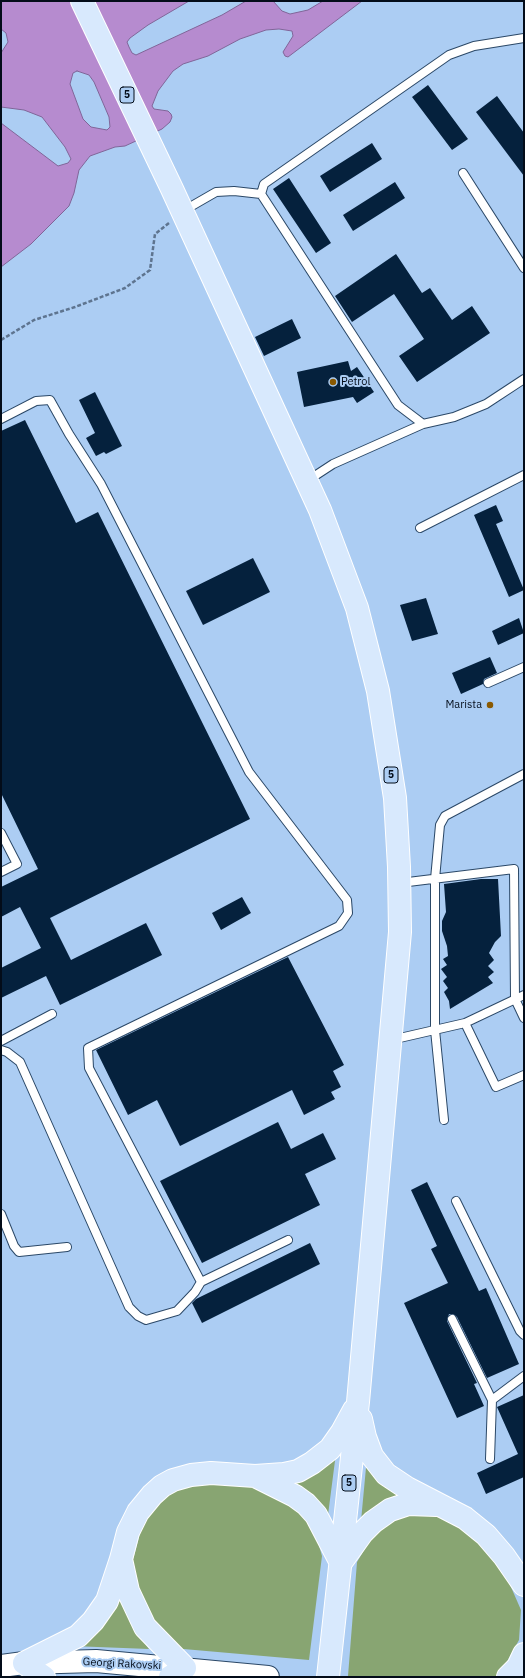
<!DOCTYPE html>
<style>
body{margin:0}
#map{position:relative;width:525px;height:1678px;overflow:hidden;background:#accdf3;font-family:"IBM Plex Sans",sans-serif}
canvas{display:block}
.frame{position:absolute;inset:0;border:2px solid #030c19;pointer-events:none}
</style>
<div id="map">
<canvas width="525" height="1678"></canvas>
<div class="frame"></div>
</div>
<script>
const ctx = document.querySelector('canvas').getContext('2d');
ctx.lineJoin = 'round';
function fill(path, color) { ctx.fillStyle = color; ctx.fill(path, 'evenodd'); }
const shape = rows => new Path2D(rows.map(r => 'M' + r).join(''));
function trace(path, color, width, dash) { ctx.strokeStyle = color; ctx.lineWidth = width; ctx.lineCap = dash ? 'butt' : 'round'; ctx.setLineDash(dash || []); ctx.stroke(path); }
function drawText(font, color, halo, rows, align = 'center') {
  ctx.font = font + ' "IBM Plex Sans",sans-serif'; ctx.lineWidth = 4; ctx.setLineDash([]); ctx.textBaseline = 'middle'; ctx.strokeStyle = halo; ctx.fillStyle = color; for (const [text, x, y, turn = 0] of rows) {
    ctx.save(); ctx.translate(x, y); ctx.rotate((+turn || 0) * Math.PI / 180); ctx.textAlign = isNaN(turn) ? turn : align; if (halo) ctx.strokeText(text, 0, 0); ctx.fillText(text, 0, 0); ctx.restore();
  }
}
fill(shape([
 [336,1453,328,1515,287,1482],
 [367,1457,409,1494,361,1521],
 [192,1482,250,1486,291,1504,313,1524,322,1556,309,1660,172,1648,144,1615,130,1571,142,1526,162,1499],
 [426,1510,476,1535,504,1571,521,1610,519,1640,500,1674,494,1677,348,1676,357,1562,376,1530,401,1516],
 [118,1583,137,1633,149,1649,72,1646]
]), '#88a572');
const water = shape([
 [1,1,189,1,148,25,130,38,127,42,129,47,132,53,136,55,222,15,246,1,273,1,282,11,290,14,308,10,323,1,362,1,288,57,285,56,283,52,293,36,292,31,279,29,266,30,240,39,208,56,183,64,173,71,158,91,152,106,154,109,168,111,171,114,172,117,170,122,162,129,125,146,115,147,90,156,79,170,74,193,69,206,31,244,1,267,1,123,58,166,68,163,71,159,65,147,42,117,24,110,1,107,1,53,8,42,6,33,1,29,1,1],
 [77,71,89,75,94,82,109,117,110,127,107,130,91,127,83,119,70,84,73,73,77,71]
]);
fill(water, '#b68bcf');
trace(water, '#806598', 1);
fill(shape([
 [428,85,468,139,452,150,412,97],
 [497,96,524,133,524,176,476,112],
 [372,143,382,159,330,192,320,176],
 [289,178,331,243,316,253,273,189],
 [395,182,405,198,353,231,343,215],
 [396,254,422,293,430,288,452,320,472,306,490,333,417,382,399,356,424,339,394,294,352,322,335,296],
 [292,319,301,338,264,356,255,337],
 [348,361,351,371,357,367,374,392,357,403,353,397,304,407,297,372],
 [95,392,122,446,106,454,104,452,96,456,86,438,95,433,79,400],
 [25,420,76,523,98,512,250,819,50,918,71,960,146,923,162,955,60,1005,46,976,1,998,1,968,41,948,20,907,1,917,1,887,38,869,1,793,1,431],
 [496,505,503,521,496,524,524,590,509,597,474,515],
 [253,558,270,592,203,625,186,591],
 [426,598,438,634,412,641,400,605],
 [519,618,524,633,498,645,492,631],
 [490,657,497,673,484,679,483,684,461,694,452,673],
 [481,879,498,879,501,936,495,942,489,953,494,960,488,966,494,972,488,977,493,983,450,1009,449,1001,444,992,448,988,443,981,447,977,441,969,447,965,443,959,448,956,447,946,442,931,442,921,446,912,444,884],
 [242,897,251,913,221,930,212,913],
 [288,957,344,1065,333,1071,341,1087,331,1092,335,1099,304,1115,292,1090,180,1146,157,1100,128,1115,96,1050],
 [278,1122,291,1149,323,1133,336,1159,305,1174,320,1205,202,1263,160,1181],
 [427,1182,479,1291,486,1288,519,1364,487,1378,457,1317,453,1314,449,1314,447,1321,477,1383,474,1384,484,1406,457,1418,404,1303,448,1283,431,1249,437,1246,411,1190],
 [310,1243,320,1264,202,1323,192,1303,196,1299],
 [524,1395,524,1477,486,1494,477,1473,518,1454,497,1407]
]), '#05213d');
const lane = shape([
 [463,173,524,268],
 [261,194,264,184,449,55,474,46,524,38],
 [183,211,216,192,234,191,261,194,398,405,423,424,454,417,486,404,524,379],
 [1,419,36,401,50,400,69,434,101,484,249,772,347,900,348,913,339,926,88,1048,89,1068,201,1282],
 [307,481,333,464,423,424],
 [420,528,524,475],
 [488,683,524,667],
 [1,833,17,864,1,872],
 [400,883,514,869,515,999,524,1018],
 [465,1023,496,1087,524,1075],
 [391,1040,465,1023,524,995],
 [1,1041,52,1014],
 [1,1050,7,1052,20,1062,129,1307,138,1316,146,1320,177,1311,195,1292,201,1282,288,1240],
 [444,1120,435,1030,435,879,440,825,445,816,524,774],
 [456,1201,520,1331,524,1335],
 [1,1214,14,1246,19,1252,67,1247],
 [452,1319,492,1400,490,1459],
 [492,1400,524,1376]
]);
const secondary = shape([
 [1,1666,24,1663,96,1661,268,1677]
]);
const primary = shape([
 [82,1,172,189,320,510,357,608,378,691,395,798,399,867,400,932,358,1402,328,1677],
 [361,1419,365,1437,372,1456,386,1474,407,1488,465,1518,486,1535,504,1556,524,1585],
 [257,1477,295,1496,306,1504,316,1515,341,1563],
 [121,1559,128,1591,145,1627,185,1668,170,1677],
 [342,1561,362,1533,373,1522,390,1510,408,1504,436,1505],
 [44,1677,24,1663,78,1636,93,1621,107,1601,121,1559,128,1532,138,1512,152,1495,162,1486,173,1480,191,1475,211,1473,255,1476,284,1474,298,1471,312,1463,330,1449,342,1432,354,1410],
 [508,1677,518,1667,524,1654]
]);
trace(lane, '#2b4867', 10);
trace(secondary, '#2b4867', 24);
trace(primary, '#fff', 24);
trace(shape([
 [1,340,34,320,75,307,125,288,150,270,155,234,169,223]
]), '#5e748f', 2.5, [4, 2]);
trace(lane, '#fff', 8);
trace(secondary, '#fff', 22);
trace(primary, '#d8e9fd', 22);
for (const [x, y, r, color] of [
 [333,382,4,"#8a5900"],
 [490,705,4,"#8a5900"]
]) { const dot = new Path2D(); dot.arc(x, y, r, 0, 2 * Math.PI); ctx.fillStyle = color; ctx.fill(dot); trace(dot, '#accdf3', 1.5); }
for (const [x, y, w] of [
 [127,95,14],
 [391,775,14],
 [349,1483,14]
]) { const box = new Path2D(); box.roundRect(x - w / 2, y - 8, w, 16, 3); ctx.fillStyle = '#accdf3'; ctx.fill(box); trace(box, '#030c19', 1); }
drawText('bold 10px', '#030c19', null, [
 ["5",127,95],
 ["5",391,775],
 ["5",349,1483]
]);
drawText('11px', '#030c19', '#accdf3', [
 ["Petrol",341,382],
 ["Marista",482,705,"right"]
], 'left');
drawText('11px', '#030c19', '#accdf3', [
 ["Georgi Rakovski",122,1664,3]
]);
</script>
